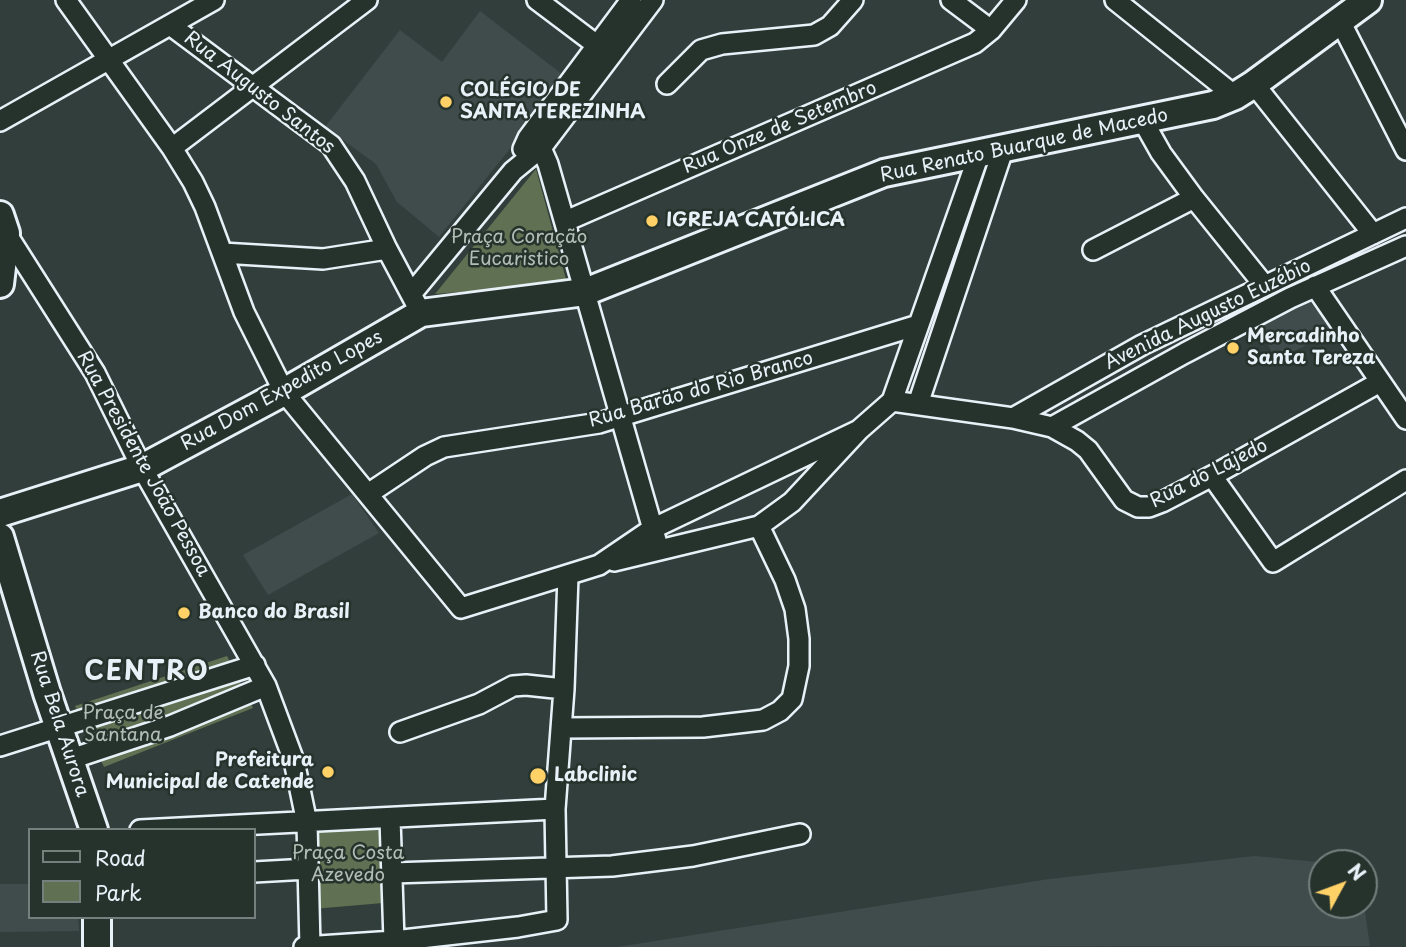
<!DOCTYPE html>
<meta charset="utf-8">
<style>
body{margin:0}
#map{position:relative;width:1406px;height:947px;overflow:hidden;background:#323e3b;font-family:"Playpen Sans",sans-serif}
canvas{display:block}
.legend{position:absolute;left:28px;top:828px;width:228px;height:91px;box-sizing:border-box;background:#26332d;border:2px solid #747f7e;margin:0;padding:9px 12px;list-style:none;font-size:21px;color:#e8f1f8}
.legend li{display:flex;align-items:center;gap:14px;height:35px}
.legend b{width:35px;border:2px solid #747f7e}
.north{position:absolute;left:1308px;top:849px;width:70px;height:70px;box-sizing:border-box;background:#26332d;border:2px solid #747f7e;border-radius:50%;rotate:49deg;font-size:19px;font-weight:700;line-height:28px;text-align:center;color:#e8f1f8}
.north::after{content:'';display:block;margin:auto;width:24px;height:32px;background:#ffd166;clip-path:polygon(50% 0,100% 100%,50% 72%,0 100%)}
</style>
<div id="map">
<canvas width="1406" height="947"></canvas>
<ul class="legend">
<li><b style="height:9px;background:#26332d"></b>Road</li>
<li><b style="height:19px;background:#607052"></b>Park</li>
</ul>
<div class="north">N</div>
</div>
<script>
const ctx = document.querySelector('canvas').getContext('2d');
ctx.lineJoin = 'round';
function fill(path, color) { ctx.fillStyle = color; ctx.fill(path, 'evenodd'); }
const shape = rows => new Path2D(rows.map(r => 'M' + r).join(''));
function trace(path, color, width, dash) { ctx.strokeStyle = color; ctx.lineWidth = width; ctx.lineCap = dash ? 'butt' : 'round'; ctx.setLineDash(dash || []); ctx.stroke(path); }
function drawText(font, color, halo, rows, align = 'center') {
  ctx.font = font + ' "Playpen Sans",sans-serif'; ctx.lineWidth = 5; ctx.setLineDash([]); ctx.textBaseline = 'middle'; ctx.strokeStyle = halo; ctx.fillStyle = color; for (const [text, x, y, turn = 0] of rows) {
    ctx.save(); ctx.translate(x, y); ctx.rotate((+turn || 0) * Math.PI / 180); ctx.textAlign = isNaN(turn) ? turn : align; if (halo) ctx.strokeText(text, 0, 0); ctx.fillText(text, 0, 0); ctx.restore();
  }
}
fill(shape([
 [480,11,567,78,439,237,397,202,376,164,325,127,400,30,442,62],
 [1311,298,1333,332,1276,360,1256,322],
 [352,494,379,533,268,595,243,555],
 [1255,856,1328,863,1322,863,1322,905,1364,905,1370,946,617,947,1049,879],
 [0,884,30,884,30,917,78,917,79,931,0,932]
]), '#404c4c');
fill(shape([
 [536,169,567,283,435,294],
 [227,656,253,708,104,767,75,706],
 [384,823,383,903,313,909,312,827]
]), '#607052');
const street = shape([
 [66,0,172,148,193,182,205,207,244,312,284,392,461,608,599,565,652,529,859,430],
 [537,0,606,52],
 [951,0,991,30],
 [1115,0,1235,96],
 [1340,21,1406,150],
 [170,25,331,145,355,181,387,249,421,313],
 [667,84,701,50,722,44,814,35,830,26,853,0],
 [1254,84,1373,234],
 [0,121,214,0],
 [1143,121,1161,153,1194,198,1264,285],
 [528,138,541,148,548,164,656,540],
 [172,148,367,0],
 [523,149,528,138,631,0],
 [566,221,975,43,991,30,1016,0],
 [6,233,95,373,142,468,266,686,294,761,307,823,310,947],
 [1093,250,1194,198],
 [222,253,323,259,387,249],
 [1315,286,1406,419],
 [412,293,513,171,541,148,653,0],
 [892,401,1013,418,1052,427,1077,441,1088,450,1124,500,1138,507,1149,507,1162,502,1212,476,1380,382],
 [918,404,1003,150],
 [1013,418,1142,345,1406,218],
 [1052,427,1185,353,1290,298,1406,246],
 [1212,476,1273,562,1406,480],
 [368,494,425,456,444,447,599,423,918,325],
 [614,561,759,526,792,502,859,430,892,401,979,154],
 [562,728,703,727,763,720,780,711,792,699,799,666,799,639,795,609,785,580,759,526],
 [400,732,479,704,513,686,526,685,564,689],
 [0,746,255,665],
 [71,759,170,726,266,686],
 [390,818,394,941],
 [140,830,555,809],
 [254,872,308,869],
 [392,873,612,866,693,856,800,834],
 [304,947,394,941,518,927,557,920,555,809,564,689,568,576]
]);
const secondary = shape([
 [0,215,6,233,0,284],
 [0,513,142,468,284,392,421,313,585,292,884,173,1213,105,1235,96,1254,84,1368,0],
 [0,537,47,693,94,830],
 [97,917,97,947]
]);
trace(street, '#e8f1f8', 24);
trace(secondary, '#e8f1f8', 32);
trace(street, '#26332d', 19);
trace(secondary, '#26332d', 26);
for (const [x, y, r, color] of [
 [446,102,7,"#ffd166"],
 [652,221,7,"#ffd166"],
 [1233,348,7,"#ffd166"],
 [184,613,7,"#ffd166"],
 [328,772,7,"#ffd166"],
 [538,776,9,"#ffd166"]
]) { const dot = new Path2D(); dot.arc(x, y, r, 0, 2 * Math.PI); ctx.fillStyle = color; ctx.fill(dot); trace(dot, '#26332d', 2.5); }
drawText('bold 19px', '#e8f1f8', '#26332d', [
 ["COLÉGIO DE",460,91],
 ["SANTA TEREZINHA",460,113],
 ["IGREJA CATÓLICA",666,221],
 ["Mercadinho",1247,337],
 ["Santa Tereza",1247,359],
 ["Banco do Brasil",198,613],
 ["Prefeitura",314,761,"right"],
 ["Municipal de Catende",314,783,"right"],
 ["Labclinic",554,776]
], 'left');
drawText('19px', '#e8f1f8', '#26332d', [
 ["Rua Augusto Santos",259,93,38],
 ["Rua Onze de Setembro",780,128,-23],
 ["Rua Renato Buarque de Macedo",1024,146,-12],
 ["Avenida Augusto Euzébio",1208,315,-26],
 ["Rua Barão do Rio Branco",701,390,-16],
 ["Rua Dom Expedito Lopes",282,391,-29],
 ["Rua Presidente João Pessoa",143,464,61],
 ["Rua do Lajedo",1209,474,-27],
 ["Rua Bela Aurora",59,724,72]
]);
drawText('19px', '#b2bdb6', '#26332d', [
 ["Praça Coração",519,238],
 ["Eucaristico",519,260],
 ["Praça de",123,714],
 ["Santana",123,736],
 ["Praça Costa",348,854],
 ["Azevedo",348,876]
]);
ctx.letterSpacing = '2px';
drawText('bold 26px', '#e8f1f8', '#26332d', [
 ["CENTRO",147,673]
]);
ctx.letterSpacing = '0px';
</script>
